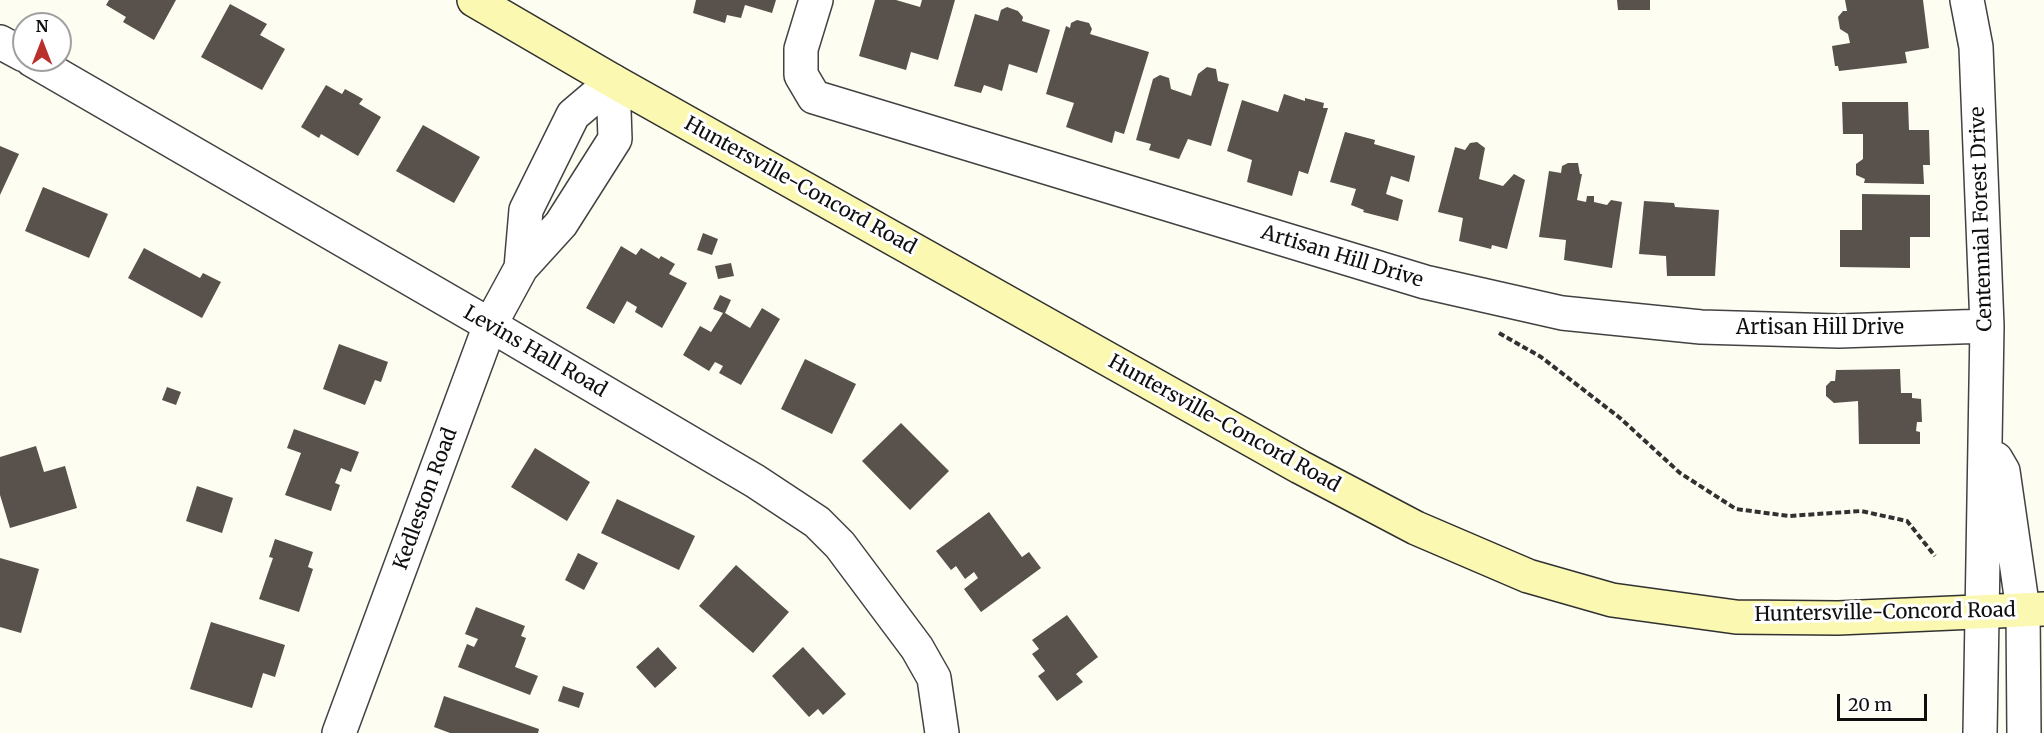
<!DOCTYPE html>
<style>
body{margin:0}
#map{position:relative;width:2044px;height:733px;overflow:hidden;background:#fefdf2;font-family:Merriweather,serif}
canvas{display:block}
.north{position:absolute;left:12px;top:12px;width:60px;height:60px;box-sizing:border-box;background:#fff;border:2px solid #9f9f9f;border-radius:50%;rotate:0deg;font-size:16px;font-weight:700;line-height:24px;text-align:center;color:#0f0f0f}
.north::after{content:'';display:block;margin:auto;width:21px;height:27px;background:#ba302d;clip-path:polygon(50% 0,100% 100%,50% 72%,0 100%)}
.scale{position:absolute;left:1837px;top:694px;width:90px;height:27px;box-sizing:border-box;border:3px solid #0f0f0f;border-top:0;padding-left:8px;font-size:18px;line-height:21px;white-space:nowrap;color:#0f0f0f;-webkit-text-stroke:4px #fff;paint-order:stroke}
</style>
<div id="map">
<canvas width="2044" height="733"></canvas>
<div class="north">N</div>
<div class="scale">20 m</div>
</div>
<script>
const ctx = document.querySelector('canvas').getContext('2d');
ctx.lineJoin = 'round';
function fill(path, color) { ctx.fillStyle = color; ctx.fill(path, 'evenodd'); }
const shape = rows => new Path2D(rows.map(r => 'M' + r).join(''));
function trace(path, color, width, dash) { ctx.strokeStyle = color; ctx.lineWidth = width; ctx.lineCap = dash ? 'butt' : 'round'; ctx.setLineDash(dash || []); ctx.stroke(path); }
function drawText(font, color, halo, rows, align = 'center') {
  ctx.font = font + ' Merriweather,serif'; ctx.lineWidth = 6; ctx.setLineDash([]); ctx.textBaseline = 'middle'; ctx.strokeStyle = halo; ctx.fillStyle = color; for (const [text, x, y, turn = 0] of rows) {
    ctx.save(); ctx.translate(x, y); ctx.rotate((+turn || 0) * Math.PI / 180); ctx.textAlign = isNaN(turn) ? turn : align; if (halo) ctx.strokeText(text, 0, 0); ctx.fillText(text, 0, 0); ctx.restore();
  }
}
fill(shape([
 [109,0,176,0,154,40,123,22,126,17,106,5],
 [696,0,776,0,772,13,745,5,741,18,727,15,725,23,693,13],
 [875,0,896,0,920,7,922,0,955,0,938,60,911,52,906,70,859,56],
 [1617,0,1650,0,1650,10,1618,10],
 [1845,0,1923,0,1929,48,1905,52,1907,63,1839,71,1838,66,1835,66,1832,46,1850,43,1848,34,1840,29,1838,17,1843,11,1847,11],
 [230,4,267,24,260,35,285,49,262,90,201,57],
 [1007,7,1018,11,1023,17,1022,21,1050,30,1037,73,1009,64,1002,91,984,85,981,93,954,86,975,14,998,21,1001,10],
 [1077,20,1089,23,1092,29,1090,34,1149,52,1124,134,1115,131,1112,143,1066,127,1074,103,1046,94,1066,26,1070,28,1071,23],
 [1207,67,1216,69,1218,81,1229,84,1211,146,1188,139,1179,159,1149,150,1151,144,1136,140,1153,79,1160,75,1169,78,1171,89,1191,96,1198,74],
 [326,85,342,94,345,89,363,99,359,104,381,117,358,156,321,134,319,138,301,127],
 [1284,94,1305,101,1305,98,1324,103,1323,108,1328,108,1308,174,1299,171,1292,196,1247,182,1252,160,1227,151,1242,100,1278,112],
 [1842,102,1908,102,1909,130,1929,130,1930,165,1923,165,1924,184,1864,183,1865,179,1856,175,1856,164,1863,159,1863,134,1843,134],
 [423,125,480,157,454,203,396,171],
 [1345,132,1375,140,1374,144,1415,156,1409,182,1391,176,1386,194,1403,200,1398,221,1363,212,1364,210,1351,205,1356,189,1330,182],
 [1477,142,1485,148,1479,179,1503,186,1514,174,1525,180,1507,249,1492,245,1491,249,1459,241,1463,218,1438,212,1455,147,1465,150,1470,143],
 [0,146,19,154,0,195],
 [1568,163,1578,163,1580,174,1582,174,1577,200,1586,202,1587,196,1594,196,1594,202,1607,205,1611,200,1622,202,1612,268,1564,260,1566,240,1539,237,1549,171,1561,173,1562,166],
 [43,187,108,214,89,258,25,231],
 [1862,194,1930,195,1930,237,1910,237,1910,268,1840,267,1840,230,1862,230],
 [1644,201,1674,203,1675,207,1719,210,1715,276,1667,276,1666,256,1639,254],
 [703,233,718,239,712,255,697,250],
 [621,246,636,255,641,248,659,259,661,256,675,264,669,274,687,283,662,328,635,312,637,307,627,301,614,324,586,308],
 [144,248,200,278,203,273,221,282,202,318,128,278],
 [731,263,734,276,718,279,715,266],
 [720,295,731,300,725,313,750,328,762,308,780,319,741,385,719,373,723,366,715,362,709,371,683,355,700,326,711,332,723,313,713,309],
 [339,344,388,362,381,382,375,380,365,405,323,389],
 [805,359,856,384,832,434,781,409],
 [1900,369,1901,393,1912,393,1912,398,1921,399,1922,422,1917,422,1916,431,1920,432,1920,444,1859,444,1858,401,1834,403,1826,396,1826,386,1831,381,1835,381,1836,370],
 [167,387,181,392,176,405,162,400],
 [901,423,949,471,910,510,862,461],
 [294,429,359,452,351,472,341,468,335,483,340,485,331,511,285,495,301,453,287,448],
 [36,446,44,472,65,466,77,508,10,528,0,495,0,457],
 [535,448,590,482,567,521,511,487],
 [197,486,233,498,222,533,186,521],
 [617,499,695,536,679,570,601,533],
 [989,512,1022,557,1029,552,1041,568,981,612,964,589,978,578,974,572,965,579,956,566,951,570,936,551],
 [275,539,313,552,308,567,313,569,299,612,259,599,273,558,269,557],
 [578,553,598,563,584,590,565,580],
 [0,558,39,569,21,633,0,627],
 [736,565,789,612,753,653,699,606],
 [476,607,525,626,521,636,526,638,515,667,538,676,530,695,458,667,467,644,474,647,478,639,465,634],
 [1067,615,1098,657,1076,674,1083,682,1057,701,1038,676,1045,671,1032,654,1039,649,1032,640],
 [211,622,285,645,275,677,263,673,252,708,190,689],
 [658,647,677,668,655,688,636,667],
 [803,647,846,694,823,715,818,709,809,717,772,676],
 [563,686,584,693,579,708,558,701],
 [444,696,539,729,538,733,450,733,434,727]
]), '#58514c');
const street = shape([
 [816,0,801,49,801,75,814,97,1425,282,1562,313,1701,327,1839,331,1987,326],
 [1967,0,1976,47,1987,326,1980,733],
 [0,42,24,55],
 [32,60,490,325,755,481,817,522,840,545,917,648,934,678,942,733],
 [1996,459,2003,471,2023,610,2024,733],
 [339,733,490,325,521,268,561,224,615,139,613,81,573,115,526,210,521,268]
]);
const secondary = shape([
 [474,0,613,81,1300,467,1416,528,1528,576,1612,600,1736,617,1838,618,2044,609]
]);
trace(street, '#424242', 36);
trace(secondary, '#313131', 36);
trace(shape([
 [1499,333,1541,357,1620,418,1680,473,1736,509,1789,516,1861,511,1907,521,1935,556]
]), '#313131', 4, [6, 3]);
trace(street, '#fff', 33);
trace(secondary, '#fbf8b1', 33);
drawText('20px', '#0f0f0f', '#fff', [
 ["Huntersville-Concord Road",800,186,29],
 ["Centennial Forest Drive",1982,219,-92],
 ["Artisan Hill Drive",1342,257,17],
 ["Artisan Hill Drive",1820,328],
 ["Levins Hall Road",535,352,30],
 ["Huntersville-Concord Road",1224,424,29],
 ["Kedleston Road",426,499,-70],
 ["Huntersville-Concord Road",1885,613,-1]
]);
</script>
